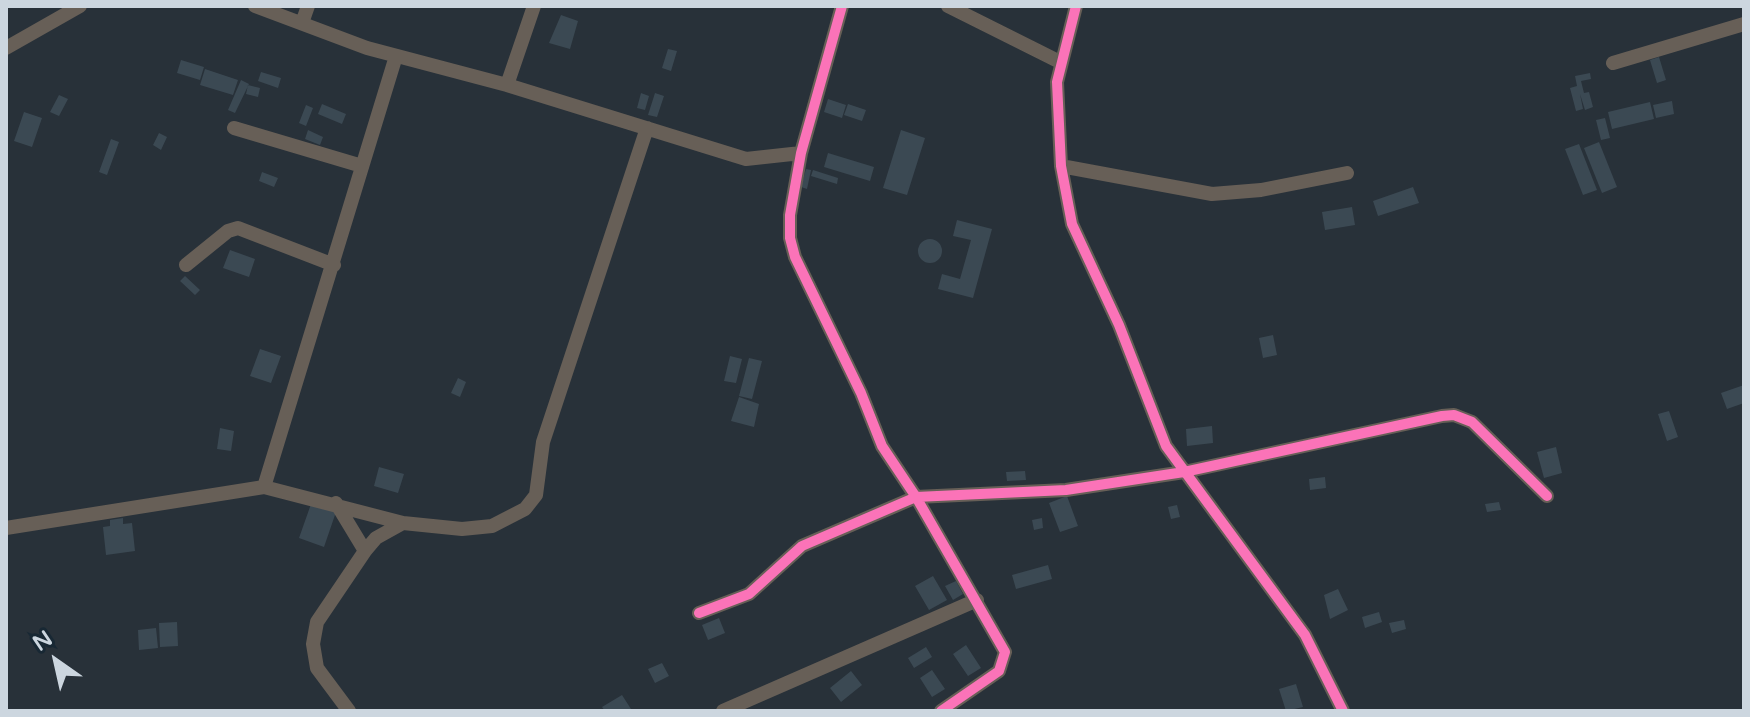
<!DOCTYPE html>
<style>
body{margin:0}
#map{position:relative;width:1750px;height:717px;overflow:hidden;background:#283139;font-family:"Varela Round",sans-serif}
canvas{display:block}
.frame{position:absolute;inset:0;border:8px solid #ccd6df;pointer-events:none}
.north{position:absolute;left:16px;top:621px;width:80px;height:80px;-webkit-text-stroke:6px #182834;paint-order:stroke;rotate:326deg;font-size:22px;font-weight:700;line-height:32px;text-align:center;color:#ccd6df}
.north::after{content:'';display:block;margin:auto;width:28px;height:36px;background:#ccd6df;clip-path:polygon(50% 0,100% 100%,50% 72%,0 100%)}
</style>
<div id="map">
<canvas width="1750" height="717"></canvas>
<div class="frame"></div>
<div class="north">N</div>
</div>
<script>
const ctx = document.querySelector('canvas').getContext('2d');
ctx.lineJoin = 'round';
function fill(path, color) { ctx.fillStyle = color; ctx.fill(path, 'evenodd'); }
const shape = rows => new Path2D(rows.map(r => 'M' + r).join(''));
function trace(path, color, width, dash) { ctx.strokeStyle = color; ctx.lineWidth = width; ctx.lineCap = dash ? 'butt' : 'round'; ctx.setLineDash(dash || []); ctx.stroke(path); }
fill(shape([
 [561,15,578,21,570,49,549,43],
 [668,49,677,51,671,71,662,68],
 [1659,57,1666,80,1657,83,1650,60],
 [181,60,204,67,200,80,177,73],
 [205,69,238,80,233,95,200,85],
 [261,72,281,78,278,88,258,81],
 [1590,73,1591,79,1581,81,1584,93,1589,92,1593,107,1585,110,1580,94,1583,109,1576,111,1570,88,1577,86,1575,76],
 [241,80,249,84,235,113,228,110],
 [248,85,260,88,258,97,246,94],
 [641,93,649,96,645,110,637,108],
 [655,93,664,96,657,117,648,115],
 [59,95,68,99,59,116,50,112],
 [828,99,846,105,842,118,824,112],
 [1672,101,1674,114,1656,118,1653,105],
 [1650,102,1654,119,1612,129,1608,112],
 [322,104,346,114,342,124,318,114],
 [848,104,866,110,862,121,844,115],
 [306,105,313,108,306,126,299,123],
 [24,112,42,118,32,147,14,141],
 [1605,118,1610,138,1601,140,1596,120],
 [308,130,323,137,320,145,305,139],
 [901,130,925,138,907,195,883,188],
 [159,133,167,137,161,150,153,145],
 [111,139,119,142,107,175,99,172],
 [1599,142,1617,187,1602,193,1584,148],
 [1579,144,1597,190,1583,195,1565,149],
 [828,153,874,167,870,181,824,167],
 [806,169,811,170,807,189,801,187],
 [813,170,838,178,837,184,811,176],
 [262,172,278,178,274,187,259,181],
 [1413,187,1419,203,1378,216,1373,201],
 [1352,207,1355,225,1325,230,1322,212],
 [957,220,992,229,973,298,938,289,942,274,960,279,971,240,953,236],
 '918 251a12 12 0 1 1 24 0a12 12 0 1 1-24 0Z',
 [230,250,255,259,249,277,223,268],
 [185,276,200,290,195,295,180,281],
 [1273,335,1277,355,1263,358,1259,338],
 [260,349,281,356,271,383,250,376],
 [730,356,742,359,736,383,724,381],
 [749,358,762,361,752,399,739,396],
 [458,378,466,382,460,397,451,393],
 [1744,385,1744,403,1727,409,1721,393],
 [739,397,759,404,754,427,731,421],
 [1669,411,1678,437,1667,441,1658,414],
 [1212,426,1213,443,1187,446,1186,429],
 [220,428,234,431,231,451,217,449],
 [1556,447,1562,473,1544,478,1537,452],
 [379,467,404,474,398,493,374,486],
 [1025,471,1026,480,1007,481,1006,472],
 [1325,477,1326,488,1310,490,1309,479],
 [1067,496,1078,526,1060,532,1049,503],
 [1499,502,1501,510,1487,512,1485,504],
 [311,504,336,512,324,547,299,538],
 [1177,505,1180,517,1171,519,1168,507],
 [123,518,123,524,132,523,135,551,106,555,103,527,110,526,110,520],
 [1042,518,1043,528,1034,530,1032,520],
 [1048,565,1052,579,1016,589,1012,575],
 [933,576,947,600,929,610,915,586],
 [956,581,963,594,953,600,945,586],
 [1338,589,1348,610,1330,619,1324,595],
 [1379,612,1382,622,1365,628,1362,617],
 [719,618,725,633,708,640,702,625],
 [1404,620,1406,629,1392,633,1389,623],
 [177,622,178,646,160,647,159,623],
 [156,628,158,648,139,650,138,630],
 [966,645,981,668,968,676,953,654],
 [926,647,932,657,914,668,908,658],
 [662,663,669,676,655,683,648,669],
 [932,670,945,689,932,697,920,678],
 [851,671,862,685,841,702,830,688],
 [1296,684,1303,707,1286,711,1279,689],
 [622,695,631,709,605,711,602,707]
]), '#3b4953');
trace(shape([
 [255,6,367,48,507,85,746,159,801,153],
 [842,6,801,153,790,215,790,238,795,257,861,393,882,446,916,497,1005,652,999,671,941,711],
 [948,6,1060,62],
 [1076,6,1057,82,1061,166,1072,224,1119,325,1166,446,1305,635,1343,711],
 [302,23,308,6],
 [6,48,80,6],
 [1613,63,1744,24],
 [507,85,534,6],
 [234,128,362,166],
 [1061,166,1212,194,1261,190,1347,173],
 [186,265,228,231,238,228,334,265],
 [264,487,403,523,462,529,492,526,525,509,536,495,543,442,647,128],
 [336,503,365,551],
 [6,528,264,487,396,56],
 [699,613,749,594,802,546,916,497,1066,490,1184,472,1442,416,1454,415,1472,422,1547,496],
 [349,711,317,668,313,644,317,622,365,551,376,538,403,523],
 [723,711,977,600]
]), '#675f57', 14);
trace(shape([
 [842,6,801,153,790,215,790,238,795,257,861,393,882,446,916,497,1005,652,999,671,941,711],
 [1076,6,1057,82,1061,166,1072,224,1119,325,1166,446,1305,635,1343,711],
 [699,613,749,594,802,546,916,497,1066,490,1184,472,1442,416,1454,415,1472,422,1547,496]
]), '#fb73b8', 10);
</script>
